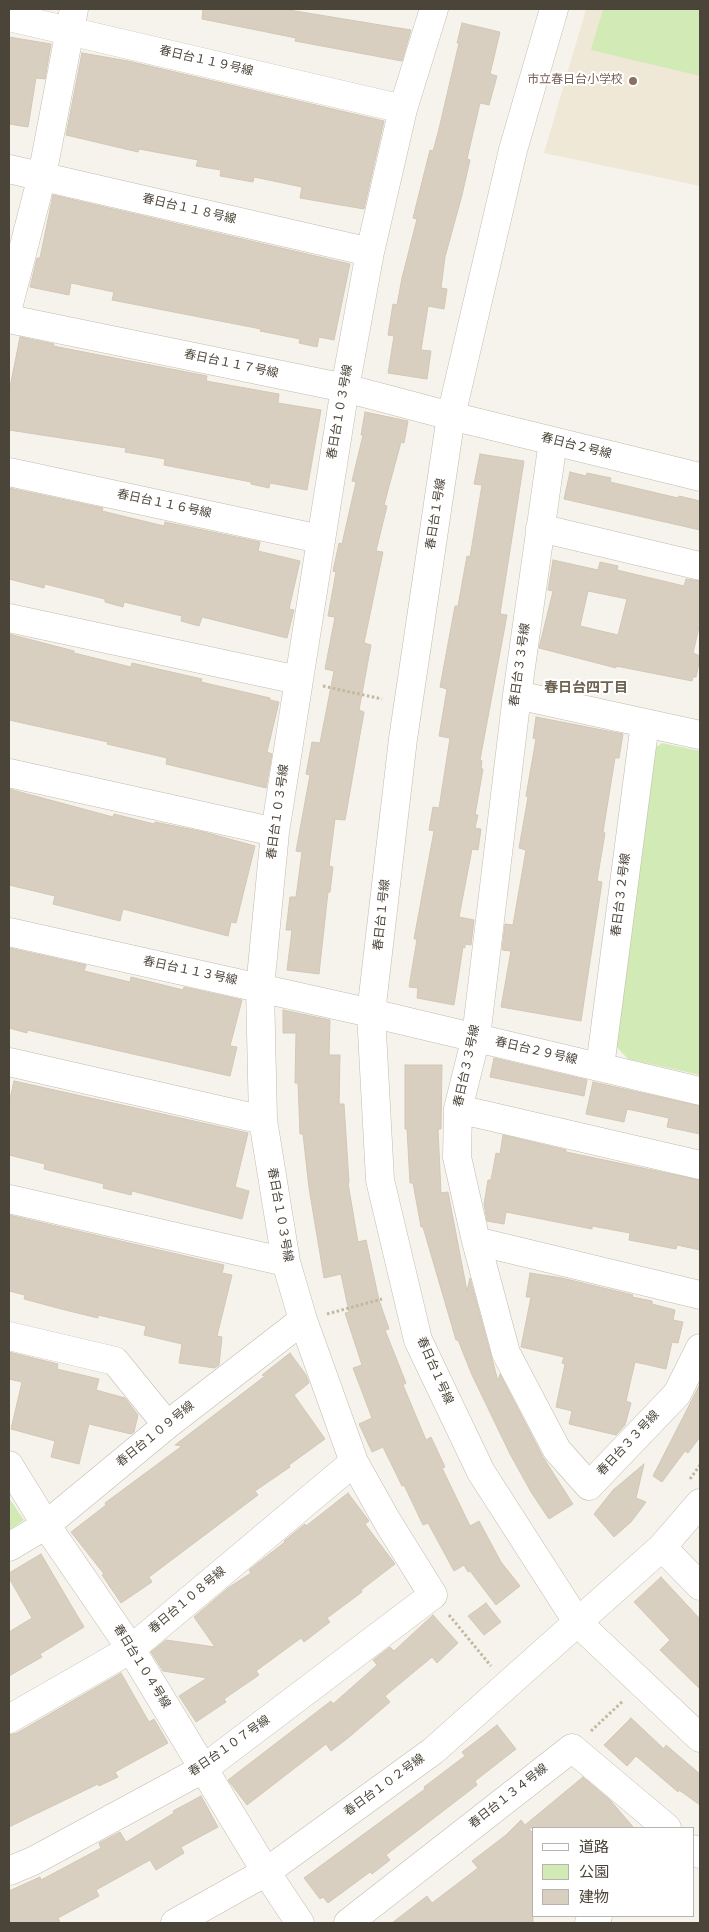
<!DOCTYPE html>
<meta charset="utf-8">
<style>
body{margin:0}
#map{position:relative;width:709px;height:1932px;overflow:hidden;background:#f6f3ec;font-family:Overpass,"Noto Sans JP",sans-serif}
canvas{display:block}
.frame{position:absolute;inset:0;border:10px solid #4b4439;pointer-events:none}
.legend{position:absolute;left:532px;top:1827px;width:162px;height:90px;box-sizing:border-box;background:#fff;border:1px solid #b7b4b0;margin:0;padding:6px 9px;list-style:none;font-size:15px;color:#4b4439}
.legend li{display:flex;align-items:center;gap:10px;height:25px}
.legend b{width:25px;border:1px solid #b7b4b0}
</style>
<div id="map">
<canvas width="709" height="1932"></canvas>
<div class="frame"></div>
<ul class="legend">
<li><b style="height:6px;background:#fff"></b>道路</li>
<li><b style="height:14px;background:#d2eab5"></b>公園</li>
<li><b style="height:14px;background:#d8cfc1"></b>建物</li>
</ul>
</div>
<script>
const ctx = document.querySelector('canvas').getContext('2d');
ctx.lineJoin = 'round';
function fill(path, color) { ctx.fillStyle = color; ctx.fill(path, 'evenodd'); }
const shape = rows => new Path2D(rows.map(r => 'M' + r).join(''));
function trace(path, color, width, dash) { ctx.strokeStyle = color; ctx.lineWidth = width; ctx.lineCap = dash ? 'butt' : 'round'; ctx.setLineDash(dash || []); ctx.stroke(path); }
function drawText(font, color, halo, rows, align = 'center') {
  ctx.font = font + ' Overpass,"Noto Sans JP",sans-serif'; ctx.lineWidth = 4; ctx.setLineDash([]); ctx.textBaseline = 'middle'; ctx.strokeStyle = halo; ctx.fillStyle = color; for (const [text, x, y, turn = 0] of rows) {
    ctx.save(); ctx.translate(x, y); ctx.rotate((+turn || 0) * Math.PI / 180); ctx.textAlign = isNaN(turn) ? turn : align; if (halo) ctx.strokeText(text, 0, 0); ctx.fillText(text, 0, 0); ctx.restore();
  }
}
fill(shape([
 [586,9,700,9,700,186,544,153]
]), '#efe8d6');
fill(shape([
 [603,9,700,9,700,76,591,50],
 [662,743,700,751,700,1075,628,1059,610,1040,651,751],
 [9,1498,24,1520,9,1530]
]), '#d2eab5');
const building = shape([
 [203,9,283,9,411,30,402,61,295,41,296,38,202,19,203,9],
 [462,23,500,32,490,74,497,76,489,105,480,103,467,159,470,160,462,195,445,257,441,288,447,289,444,309,428,306,421,350,431,351,427,379,388,373,394,336,388,335,393,304,397,305,402,278,417,219,413,218,430,150,433,151,438,133,459,43,457,43,462,23],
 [9,37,51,44,45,79,36,78,28,127,9,124,9,37],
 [82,53,128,61,384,121,364,209,300,198,302,187,254,177,253,182,220,176,221,170,196,166,198,160,139,149,138,152,66,135,82,53],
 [53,195,350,264,334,340,319,337,317,347,299,343,300,339,260,331,261,329,112,300,114,292,71,283,69,295,30,287,37,258,40,258,53,195],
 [20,337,54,344,53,346,207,376,206,381,279,394,278,403,321,410,307,490,270,483,269,488,251,484,251,482,164,465,165,459,125,452,126,448,9,430,9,392,20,337],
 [365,412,408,421,404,443,401,442,384,505,387,506,376,551,383,552,364,643,371,645,359,710,364,712,345,820,335,819,329,866,333,867,330,892,328,892,319,974,287,970,292,930,286,930,290,897,296,897,302,852,296,851,310,775,306,774,312,742,320,743,334,671,325,669,335,617,328,616,336,572,333,571,339,543,342,544,356,482,352,481,363,435,361,435,365,412],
 [480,454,524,461,500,614,507,615,480,760,482,761,481,769,483,769,475,815,478,815,475,828,481,829,478,850,472,849,459,917,474,920,471,945,465,944,465,948,463,947,454,1005,417,998,418,988,409,987,417,939,414,939,434,831,429,830,433,807,439,808,450,738,439,736,447,689,440,687,455,606,458,606,467,556,470,557,482,485,474,484,480,454],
 [570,472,586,476,587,473,611,478,610,482,678,498,679,496,700,501,700,530,564,499,570,472],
 [9,488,103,508,102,511,164,526,165,522,260,542,258,551,300,561,289,609,294,610,287,638,202,617,199,626,181,621,182,616,124,602,123,607,105,602,105,599,45,584,44,588,9,579,9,488],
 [553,560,598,570,600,562,618,566,617,570,684,586,686,579,700,581,700,623,693,653,700,656,700,658,696,677,693,677,692,681,616,666,616,668,539,648,553,591,548,590,553,560],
 [588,591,627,599,618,635,580,626,588,591],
 [9,634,74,651,74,653,131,667,132,663,202,679,201,682,270,698,270,700,279,702,267,752,272,754,266,788,166,764,167,758,107,744,108,742,9,720,9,634],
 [536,717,623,734,619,758,615,758,603,832,605,833,597,881,602,882,581,1021,501,1007,511,951,502,950,505,924,513,925,526,850,519,848,528,797,526,796,536,739,533,738,536,717],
 [9,789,113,817,114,814,154,824,155,822,204,832,255,846,236,923,231,922,228,936,123,909,120,921,53,904,55,896,9,885,9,789],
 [9,948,86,965,84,971,130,982,131,977,183,990,184,987,242,1000,230,1046,237,1047,230,1076,27,1030,27,1033,9,1028,9,948],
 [283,1010,330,1020,329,1055,340,1055,339,1104,344,1104,349,1183,348,1183,358,1242,366,1240,379,1300,389,1329,385,1330,406,1383,403,1385,426,1440,431,1437,445,1467,442,1468,470,1526,479,1521,501,1562,520,1586,496,1605,470,1571,468,1572,464,1565,454,1571,428,1523,423,1525,404,1485,402,1486,383,1447,372,1452,359,1424,372,1418,353,1368,362,1365,345,1313,349,1312,341,1274,324,1278,309,1188,303,1134,300,1134,298,1083,295,1083,296,1033,283,1033,283,1010],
 [494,1058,587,1080,584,1096,490,1077,494,1058],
 [405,1065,442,1065,441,1129,438,1129,441,1193,448,1192,467,1291,470,1278,498,1381,500,1374,543,1457,573,1504,549,1519,531,1492,510,1454,472,1375,458,1340,456,1340,423,1227,421,1227,413,1183,410,1183,407,1129,405,1129,405,1065],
 [14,1081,248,1133,235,1187,249,1191,242,1219,132,1191,131,1195,103,1188,104,1184,44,1169,45,1164,9,1155,9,1103,14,1081],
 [593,1082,700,1106,700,1134,667,1127,669,1118,627,1109,624,1122,586,1114,593,1082],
 [503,1135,566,1150,566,1152,700,1180,700,1250,677,1245,676,1249,629,1240,630,1233,592,1226,592,1229,506,1212,504,1224,487,1221,484,1204,488,1180,491,1180,496,1153,500,1154,503,1135],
 [9,1215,224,1265,222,1273,232,1275,217,1336,222,1337,219,1365,215,1368,179,1363,182,1344,144,1335,146,1326,98,1315,98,1318,65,1310,24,1299,25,1295,9,1291,9,1215],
 [530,1273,562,1278,633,1295,632,1297,652,1301,652,1304,675,1310,673,1320,683,1322,678,1343,672,1342,666,1369,635,1362,626,1401,631,1403,625,1425,616,1435,569,1424,572,1411,556,1407,565,1364,562,1363,564,1357,521,1347,531,1297,526,1297,530,1273],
 [9,1352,58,1364,57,1369,99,1379,96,1390,125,1398,138,1415,134,1432,131,1434,89,1424,79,1464,51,1457,55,1441,11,1429,22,1382,9,1379,9,1352],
 [290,1353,306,1375,309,1383,294,1395,325,1439,289,1465,290,1467,255,1491,258,1495,149,1577,152,1582,121,1603,102,1575,104,1574,71,1532,106,1505,105,1503,182,1446,175,1445,265,1376,262,1375,290,1353],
 [700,1384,700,1437,688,1453,685,1451,662,1482,653,1476,700,1384],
 [644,1464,636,1498,646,1502,631,1522,614,1537,594,1514,613,1490,644,1464],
 [348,1493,369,1521,365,1524,395,1564,361,1590,362,1592,327,1618,330,1622,304,1642,301,1638,256,1671,259,1675,224,1699,226,1702,196,1722,179,1696,207,1678,163,1671,151,1652,166,1640,215,1647,194,1617,228,1588,251,1573,249,1570,285,1542,284,1541,305,1524,306,1526,348,1493],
 [41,1554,84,1627,40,1654,42,1657,9,1676,9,1632,32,1618,9,1578,9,1573,41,1554],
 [661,1577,700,1619,700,1689,660,1650,670,1640,634,1602,661,1577],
 [486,1603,501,1622,484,1635,468,1616,486,1603],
 [433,1615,458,1643,437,1663,432,1657,385,1696,390,1702,348,1738,331,1751,326,1744,247,1805,228,1780,331,1701,333,1704,377,1665,373,1660,390,1647,394,1651,433,1615],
 [121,1673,149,1722,154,1719,168,1743,115,1772,118,1777,99,1786,98,1784,9,1827,9,1735,17,1733,121,1673],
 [631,1718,664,1749,666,1745,700,1774,700,1805,679,1790,678,1792,636,1756,627,1766,604,1745,631,1718],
 [497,1725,516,1749,475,1781,477,1785,386,1855,390,1860,372,1874,370,1872,328,1903,323,1897,320,1899,304,1878,425,1789,424,1787,465,1756,462,1752,497,1725],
 [583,1777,610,1800,634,1828,528,1828,533,1833,533,1923,392,1923,427,1896,432,1903,478,1868,472,1861,506,1835,521,1820,525,1825,583,1777],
 [201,1796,218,1827,181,1847,184,1853,156,1870,150,1860,96,1890,99,1896,58,1918,60,1923,9,1923,9,1891,40,1877,41,1880,101,1848,99,1843,120,1832,126,1842,174,1813,173,1811,201,1796]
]);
fill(building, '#d8cfc1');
trace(building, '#d3c7b4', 1);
const minor = shape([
 [554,9,513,150,451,416,403,739,371,1013,380,1180,418,1340,481,1472,578,1623,700,1738],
 [9,17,403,109],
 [9,169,370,252],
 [9,304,42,176,74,9],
 [9,319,345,388,451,416,700,477],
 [553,441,517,695,476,1037,458,1109,457,1157,476,1241,506,1353,557,1450,589,1486,677,1394,700,1348],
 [9,472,320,539],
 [540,528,700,566],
 [9,618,298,680],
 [517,695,700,735],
 [9,773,275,832],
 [9,932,371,1013,700,1091],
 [9,1062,263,1120],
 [600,1067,645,723],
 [458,1109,700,1165],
 [9,1199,286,1262],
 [476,1241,700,1295],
 [9,1336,115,1361,167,1425],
 [9,1465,46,1525,131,1649,266,1872,300,1923],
 [9,1547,46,1525,167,1425,303,1320],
 [662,1547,700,1586],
 [9,1719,131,1649,354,1462],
 [693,1849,700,1854],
 [9,1871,33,1861,203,1769,433,1595,387,1521,354,1462,303,1320,286,1262,263,1120,260,988,275,832,345,388,370,252,403,109,434,9],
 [175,1923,266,1872,433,1751,662,1547,700,1503],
 [348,1923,572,1748,667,1828],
 [589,1923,598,1916]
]);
trace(minor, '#c2bbae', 29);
trace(shape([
 [323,686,382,699],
 [327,1314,382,1299],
 [690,1479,700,1465],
 [449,1615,491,1666],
 [591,1731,623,1701]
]), '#c4b79f', 3, [2.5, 2.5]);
trace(minor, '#fff', 28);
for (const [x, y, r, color] of [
 [633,81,5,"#8d6e63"]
]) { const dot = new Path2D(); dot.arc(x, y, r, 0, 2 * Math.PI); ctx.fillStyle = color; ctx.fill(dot); trace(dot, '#fff', 2); }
drawText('12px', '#4b4439', '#fff', [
 ["春日台１１９号線",206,62,13],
 ["春日台１１８号線",189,210,13],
 ["春日台１１７号線",231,365,12],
 ["春日台１０３号線",341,412,-80],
 ["春日台２号線",576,447,14],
 ["春日台１１６号線",164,505,12],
 ["春日台１号線",437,514,-81],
 ["春日台３３号線",521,665,-82],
 ["春日台１０３号線",279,812,-82],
 ["春日台３２号線",622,895,-83],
 ["春日台１号線",383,915,-84],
 ["春日台１１３号線",190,972,12],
 ["春日台２９号線",536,1052,13],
 ["春日台３３号線",468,1066,-78],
 ["春日台１０３号線",279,1215,80],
 ["春日台１号線",434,1371,66],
 ["春日台１０９号線",156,1435,-39],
 ["春日台３３号線",629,1444,-47],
 ["春日台１０８号線",188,1601,-40],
 ["春日台１０４号線",141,1667,58],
 ["春日台１０７号線",230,1747,-35],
 ["春日台１０２号線",385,1786,-36],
 ["春日台１３４号線",509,1797,-38]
]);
drawText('12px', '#785e54', '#fff', [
 ["市立春日台小学校",623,81]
], 'right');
drawText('bold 14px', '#6e6250', '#fff', [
 ["春日台四丁目",586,689]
]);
</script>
